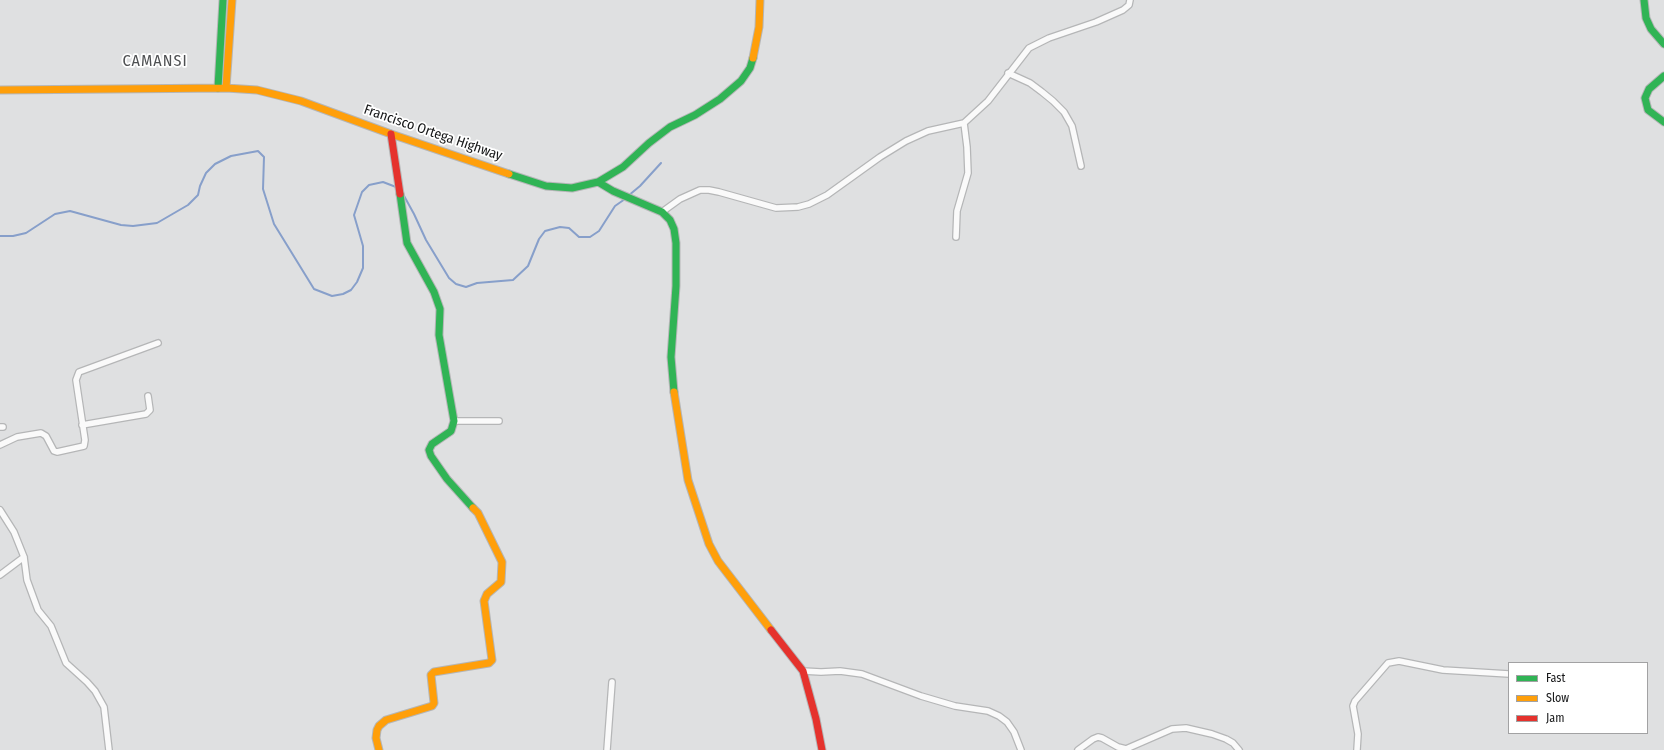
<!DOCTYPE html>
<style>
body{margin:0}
#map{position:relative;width:1664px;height:750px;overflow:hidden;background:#dfe0e1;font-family:"Fira Sans Condensed",sans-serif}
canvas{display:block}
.legend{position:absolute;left:1508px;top:662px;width:140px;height:72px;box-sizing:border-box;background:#fff;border:1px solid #a2a2a3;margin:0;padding:5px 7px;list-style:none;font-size:12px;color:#161718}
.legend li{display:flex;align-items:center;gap:8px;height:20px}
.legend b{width:20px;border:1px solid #a2a2a3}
</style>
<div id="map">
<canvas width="1664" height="750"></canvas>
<ul class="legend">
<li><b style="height:5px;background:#30b455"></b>Fast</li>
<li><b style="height:5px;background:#ff9f0a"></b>Slow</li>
<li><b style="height:5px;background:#e5322d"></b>Jam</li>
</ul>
</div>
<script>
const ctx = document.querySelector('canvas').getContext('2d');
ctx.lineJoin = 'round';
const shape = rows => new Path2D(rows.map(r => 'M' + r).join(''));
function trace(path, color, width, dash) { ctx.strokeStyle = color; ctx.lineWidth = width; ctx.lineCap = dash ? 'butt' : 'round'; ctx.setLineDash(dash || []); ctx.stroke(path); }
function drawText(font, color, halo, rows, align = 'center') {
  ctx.font = font + ' "Fira Sans Condensed",sans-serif'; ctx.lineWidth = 3.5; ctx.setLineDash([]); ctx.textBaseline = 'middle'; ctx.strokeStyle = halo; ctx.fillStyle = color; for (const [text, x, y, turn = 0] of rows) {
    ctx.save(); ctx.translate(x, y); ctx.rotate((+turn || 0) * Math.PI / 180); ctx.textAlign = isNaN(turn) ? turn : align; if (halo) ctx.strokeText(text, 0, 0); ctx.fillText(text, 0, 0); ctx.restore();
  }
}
trace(shape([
 [403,194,414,214,426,240,449,278,456,284,466,287,477,283,513,280,528,266,539,239,545,231,560,227,569,228,579,237,590,237,599,231,615,206,625,199],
 [628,196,640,186,661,163],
 [0,236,13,236,26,233,55,214,70,211,121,225,133,226,157,223,188,205,198,195,200,186,206,173,215,164,231,156,258,151,264,157,263,189,274,224,314,289,332,296,343,294,351,290,357,282,363,268,363,246,354,215,362,192,369,185,383,182,396,187]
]), '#879fca', 2);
const street = shape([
 [1008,73,1030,83,1042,92,1053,101,1064,112,1072,126,1081,166],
 [662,212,680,199,700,190,709,190,719,192,776,208,798,207,809,204,827,195,880,157,906,141,928,131,964,123,988,101,1029,48,1049,38,1096,22,1123,10,1129,5,1130,0],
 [956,237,957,211,968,173,967,147,964,123],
 [454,421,499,421],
 [82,425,146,414,150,410,148,396],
 [0,427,3,427],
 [0,445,17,437,41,433,46,436,54,451,57,452,84,446,85,440,76,380,79,372,158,343],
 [0,510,14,532,24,557,27,580,38,610,51,626,66,663,87,682,95,691,104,707,109,750],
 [0,575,24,557],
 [803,671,821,672,840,671,862,674,921,696,955,706,988,711,999,716,1007,722,1014,732,1021,750],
 [607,750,612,682],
 [1078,750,1093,739,1098,737,1102,738,1118,747,1126,749,1172,729,1186,728,1212,734,1226,739,1233,743,1239,750],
 [1357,750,1358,734,1353,706,1355,701,1388,663,1399,661,1443,670,1509,674]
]);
const fast = shape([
 [1644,0,1646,18,1651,29,1664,44],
 [1664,76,1649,89,1645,98,1648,110,1664,122],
 [218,88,223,0],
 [509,174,546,186,572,188,598,182,623,167,649,143,670,127,695,115,720,99,741,81,750,68,753,58],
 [598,182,613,191,662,212,670,220,674,229,676,243,676,286,671,357,674,392],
 [400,194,407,243,434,292,440,309,439,335,454,421,451,431,432,444,429,450,431,456,447,479,473,508]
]);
const slow = shape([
 [753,58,759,27,760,0],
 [226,88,257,90,301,101,391,134,509,174],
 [0,90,226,88,232,0],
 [674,392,688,480,709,544,718,561,771,630],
 [379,750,376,738,377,730,379,726,386,720,432,706,434,703,431,675,434,672,489,663,492,660,484,601,487,594,501,582,502,562,478,513,473,508]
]);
const jam = shape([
 [391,134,400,194],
 [771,630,803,671,816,719,822,750]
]);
trace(street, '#b5b6b7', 8);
trace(fast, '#b5b6b7', 9);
trace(slow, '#b5b6b7', 9);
trace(jam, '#b5b6b7', 9);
trace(street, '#fafafa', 5.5);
trace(fast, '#30b455', 7);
trace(slow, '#ff9f0a', 7);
trace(jam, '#e5322d', 7);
drawText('14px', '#161718', '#fff', [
 ["Francisco Ortega Highway",433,133,19]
]);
ctx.letterSpacing = '1px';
drawText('16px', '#4e5052', '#fff', [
 ["CAMANSI",155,62]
]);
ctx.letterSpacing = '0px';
</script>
